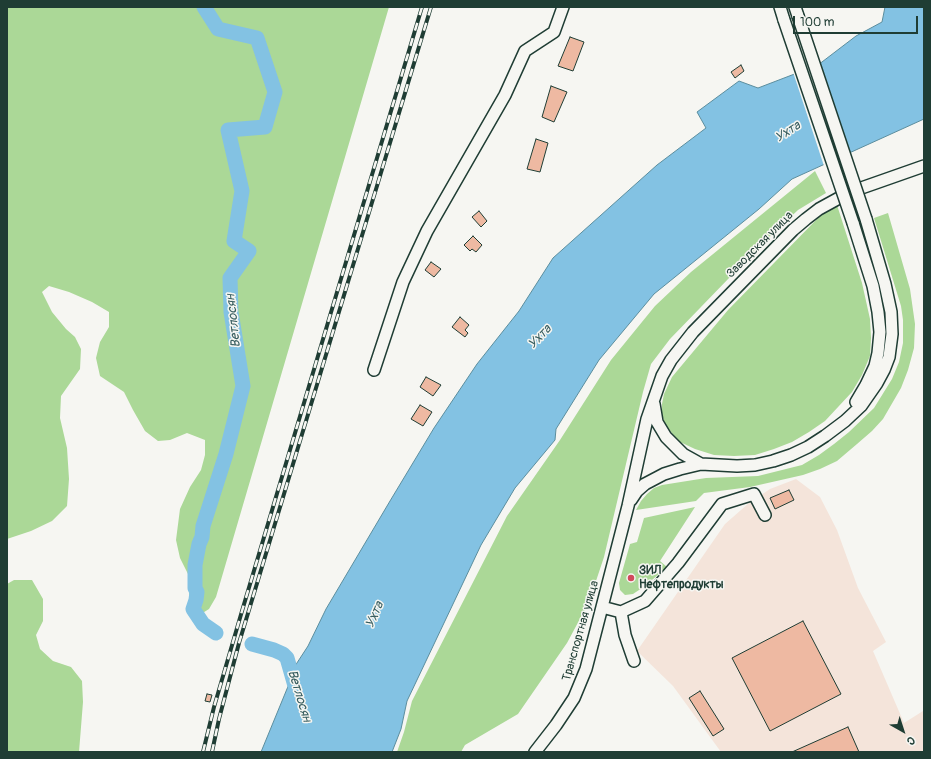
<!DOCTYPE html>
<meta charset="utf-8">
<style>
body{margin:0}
#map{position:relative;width:931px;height:759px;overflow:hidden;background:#f6f6f2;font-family:Pangolin,sans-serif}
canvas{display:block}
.frame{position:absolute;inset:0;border:8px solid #1f3d34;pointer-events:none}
.north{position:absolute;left:883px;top:711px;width:40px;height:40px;-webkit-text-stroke:3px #f6f6f2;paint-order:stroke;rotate:141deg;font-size:11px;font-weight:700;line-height:16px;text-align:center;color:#1f3d34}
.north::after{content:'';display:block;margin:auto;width:14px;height:18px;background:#1f3d34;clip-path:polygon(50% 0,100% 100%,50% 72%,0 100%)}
.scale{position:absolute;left:793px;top:16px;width:125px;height:18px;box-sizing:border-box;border:2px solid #1f3d34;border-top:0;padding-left:5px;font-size:12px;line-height:14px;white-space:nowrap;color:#1f3d34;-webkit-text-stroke:3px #f6f6f2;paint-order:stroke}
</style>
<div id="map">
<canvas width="931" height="759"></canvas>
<div class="frame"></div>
<div class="north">С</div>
<div class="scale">100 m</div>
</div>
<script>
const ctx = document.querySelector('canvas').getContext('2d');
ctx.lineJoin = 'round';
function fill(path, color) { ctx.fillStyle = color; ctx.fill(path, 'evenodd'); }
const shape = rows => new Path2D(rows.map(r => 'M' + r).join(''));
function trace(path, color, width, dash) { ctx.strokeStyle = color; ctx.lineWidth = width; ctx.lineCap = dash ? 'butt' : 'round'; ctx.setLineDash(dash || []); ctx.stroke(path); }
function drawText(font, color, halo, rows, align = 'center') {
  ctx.font = font + ' Pangolin,sans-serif'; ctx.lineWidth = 3; ctx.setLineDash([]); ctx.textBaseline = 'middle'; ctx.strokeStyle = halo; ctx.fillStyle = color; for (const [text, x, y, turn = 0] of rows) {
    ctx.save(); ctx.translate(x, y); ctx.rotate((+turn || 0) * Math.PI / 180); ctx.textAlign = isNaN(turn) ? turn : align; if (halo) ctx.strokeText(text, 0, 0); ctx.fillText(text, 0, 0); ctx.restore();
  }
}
fill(shape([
 [796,479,820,497,837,530,858,588,886,642,873,651,904,723,923,711,924,713,924,752,721,752,673,686,637,651,725,524,749,503,770,489]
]), '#f4e4da');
fill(shape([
 [7,7,389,7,216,597,209,609,201,614,190,610,188,574,180,558,176,540,180,509,190,487,201,470,205,455,205,440,187,433,170,440,158,441,145,431,133,410,124,392,100,376,96,358,100,342,109,327,109,312,92,302,69,292,49,286,42,292,52,312,66,329,75,337,81,349,80,369,61,396,60,418,67,448,69,479,67,506,52,521,31,531,7,539],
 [815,171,826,193,798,210,760,246,670,339,651,364,643,392,604,557,589,602,567,643,518,714,465,745,461,752,397,752,404,732,412,701,507,516,560,440,611,360,655,306,691,272],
 [837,205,862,283,870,319,871,338,870,356,862,375,852,392,825,421,809,432,792,442,774,449,755,455,734,456,714,455,695,449,678,441,665,424,662,414,662,404,664,394,672,377,728,310,820,216],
 [888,213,910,289,915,324,914,348,908,370,901,388,883,419,872,431,857,444,837,461,820,469,803,475,750,487,704,493,696,501,636,510,641,501,647,494,654,488,662,485,706,478,758,476,802,465,819,455,834,444,849,432,874,408,892,379,899,362,903,343,903,320,901,306,874,218],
 [695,507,660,561,667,567,645,586,633,594,625,595,620,590,619,583,630,544,637,542,644,518],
 [14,580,32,580,43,599,43,621,36,635,40,649,53,661,71,667,82,681,83,702,79,752,7,752,7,584]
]), '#abd897');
const water = shape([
 [885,7,924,7,924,119,792,179,759,209,654,294,599,360,556,429,555,440,515,488,481,545,407,701,401,729,392,752,261,752,289,684,293,669,308,646,326,609,390,501,434,428,477,364,519,311,553,258,657,165,706,128,697,112,739,81,758,88,818,65,856,36,882,22,885,7]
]);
fill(water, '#83c2e3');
trace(water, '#5b8d9d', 1);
fill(shape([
 [820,61,850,154,824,166,793,72]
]), '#f6f6f2');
trace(shape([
 [204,7,218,29,257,38,275,92,265,127,228,130,242,191,234,241,249,251,230,278,231,312,243,386,226,454,203,526,202,537,199,544,195,565,195,588,197,592,196,600,193,609,203,624,216,633],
 [252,644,274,650,283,654,287,658,297,693]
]), '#83c2e3', 15);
const building = shape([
 [570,37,584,42,573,71,558,66,570,37],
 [741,65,744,71,735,78,731,72,741,65],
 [551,86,567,92,554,122,542,117,551,86],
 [536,139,548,143,540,172,527,169,536,139],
 [479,211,487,221,481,227,472,217,479,211],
 [473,236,482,245,476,252,472,249,470,251,464,245,473,236],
 [431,262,441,269,434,277,425,270,431,262],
 [460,317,469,325,465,330,468,333,465,337,452,327,460,317],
 [426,377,441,385,433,396,420,387,426,377],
 [420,405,432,412,423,426,411,419,420,405],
 [789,490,794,500,775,509,770,498,789,490],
 [803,621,841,694,770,731,732,658,803,621],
 [700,691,724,729,713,736,689,698,700,691],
 [207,694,212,695,210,702,205,701,207,694],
 [848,727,859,752,792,752,848,727]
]);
fill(building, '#eeb9a2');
trace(building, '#1f3d34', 1);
const minor = shape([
 [780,7,784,20],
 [795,7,798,16],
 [853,223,873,286,878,312,880,332,878,353,875,366,866,385,856,402],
 [374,370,403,282,427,231,505,95,525,51,554,32,563,7],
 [654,404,657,422,666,437,683,454,701,464],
 [631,500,637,491,645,484,664,474,680,469,701,464,737,466,755,465,773,461,791,455,808,447,825,436,845,421,861,406,877,383,884,370,889,357,892,334,891,312,885,284,866,219],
 [602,607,621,612,645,601,678,563,722,504,754,494,765,515],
 [621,612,625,635,634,661],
 [535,752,556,725,574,698,586,669,628,506,647,419,662,376,671,360,693,332,793,230,806,219,819,209,850,192,924,166]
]);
trace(minor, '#1f3d34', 14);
trace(minor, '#f6f6f2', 11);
const rail = shape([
 [203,752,214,707,242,611,422,7],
 [212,752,219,719,239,643,431,7]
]);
trace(rail, '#1f3d34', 4);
trace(rail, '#f6f6f2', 2.5, [8]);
const minorBridge = shape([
 [798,16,866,219],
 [784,20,853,223]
]);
trace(minorBridge, '#1f3d34', 14, []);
trace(minorBridge, '#f6f6f2', 11);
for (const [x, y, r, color] of [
 [631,578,4,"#d1495b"]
]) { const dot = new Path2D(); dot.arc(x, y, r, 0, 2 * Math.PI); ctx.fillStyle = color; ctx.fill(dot); trace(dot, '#f6f6f2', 1.5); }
drawText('12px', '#1f3d34', '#f6f6f2', [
 ["Заводская улица",760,245,-45],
 ["Транспортная улица",581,631,-74]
]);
drawText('bold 12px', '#1f3d34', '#f6f6f2', [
 ["ЗИЛ",639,571],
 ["Нефтепродукты",639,585]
], 'left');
drawText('italic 13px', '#385e60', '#f6f6f2', [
 ["Ухта",788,132,-33],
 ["Ветлосян",234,321,-96],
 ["Ухта",540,337,-46],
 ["Ухта",375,615,-66],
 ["Ветлосян",299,696,73]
]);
</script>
